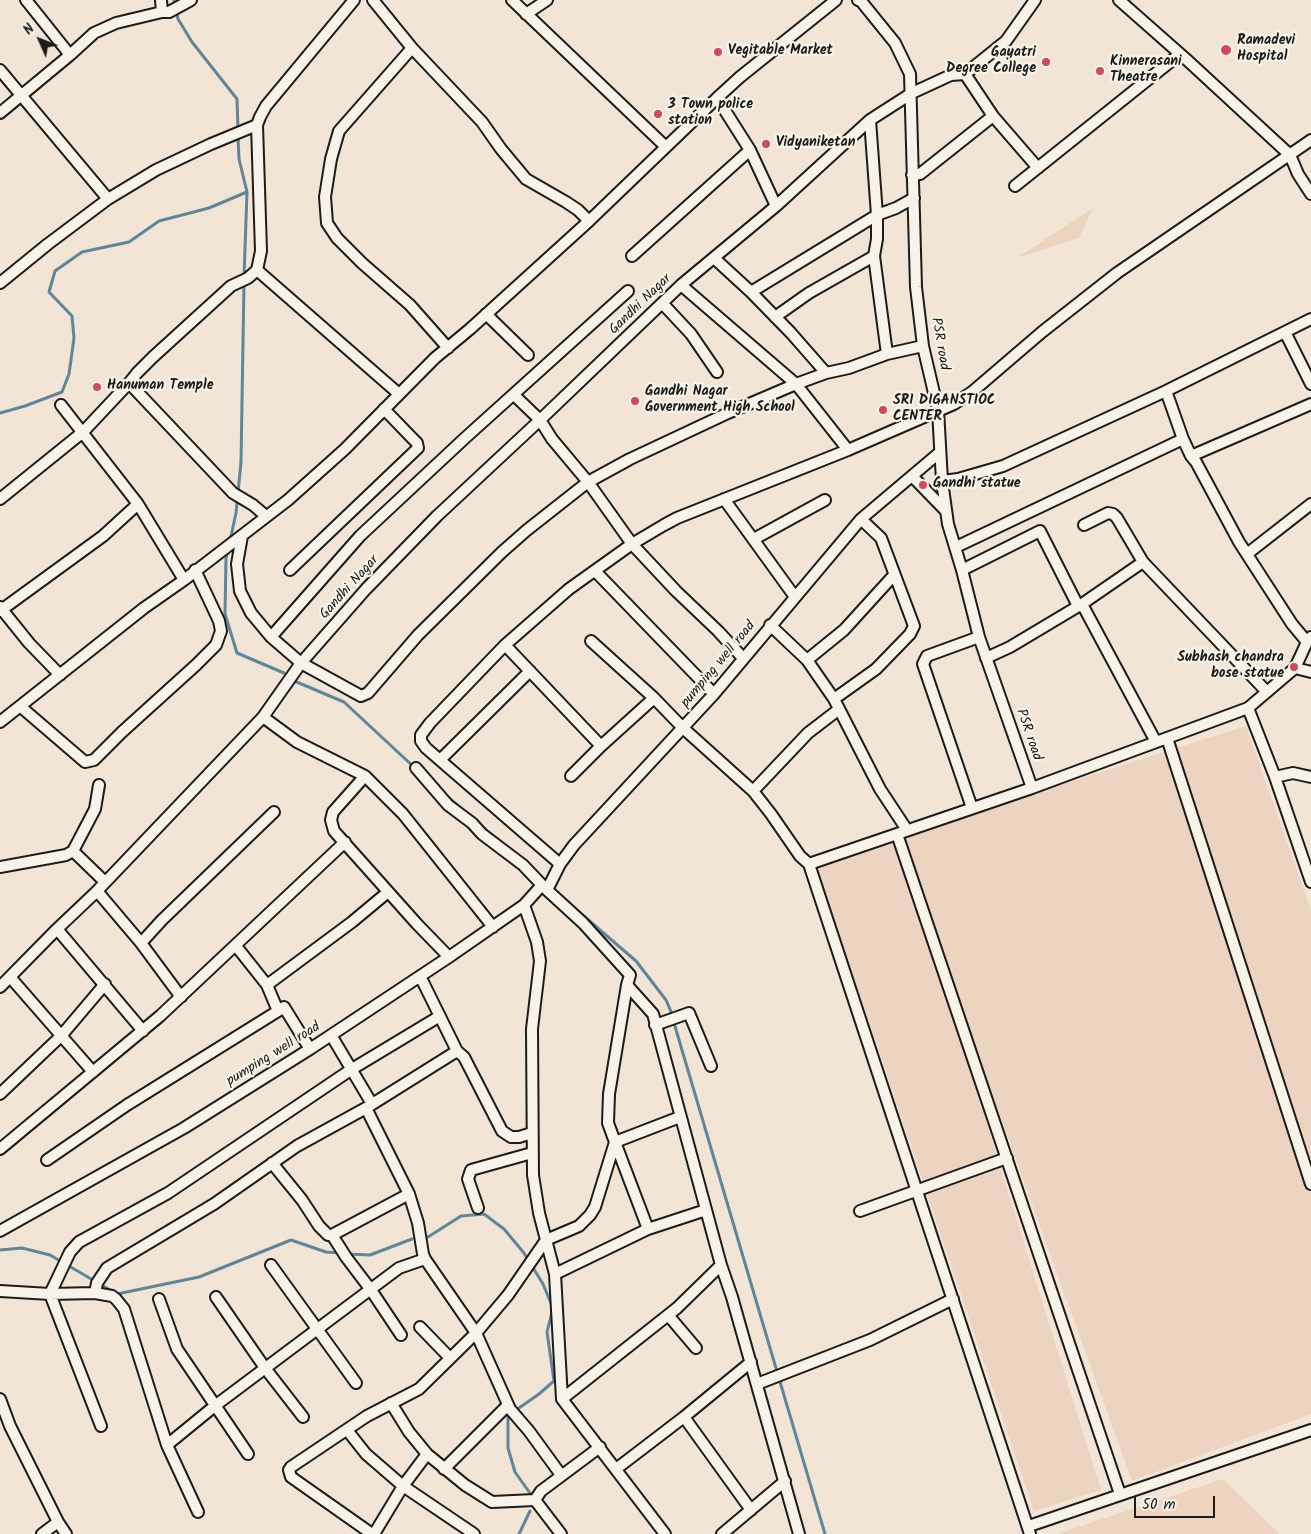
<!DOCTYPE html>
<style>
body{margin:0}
#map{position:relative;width:1311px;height:1534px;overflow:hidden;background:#f2e5d6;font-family:Kalam,sans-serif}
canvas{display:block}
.north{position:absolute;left:15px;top:15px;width:50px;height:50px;-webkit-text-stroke:4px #f7f3e8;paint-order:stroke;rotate:314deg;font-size:14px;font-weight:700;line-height:20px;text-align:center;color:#1c1c1c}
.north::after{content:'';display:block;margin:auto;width:18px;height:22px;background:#1c1c1c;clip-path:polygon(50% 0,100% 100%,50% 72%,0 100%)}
.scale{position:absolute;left:1134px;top:1496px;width:81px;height:22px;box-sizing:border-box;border:2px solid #1c1c1c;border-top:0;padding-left:6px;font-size:15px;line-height:18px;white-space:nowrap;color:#1c1c1c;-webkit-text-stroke:4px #f7f3e8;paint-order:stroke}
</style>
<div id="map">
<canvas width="1311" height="1534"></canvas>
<div class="north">N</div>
<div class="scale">50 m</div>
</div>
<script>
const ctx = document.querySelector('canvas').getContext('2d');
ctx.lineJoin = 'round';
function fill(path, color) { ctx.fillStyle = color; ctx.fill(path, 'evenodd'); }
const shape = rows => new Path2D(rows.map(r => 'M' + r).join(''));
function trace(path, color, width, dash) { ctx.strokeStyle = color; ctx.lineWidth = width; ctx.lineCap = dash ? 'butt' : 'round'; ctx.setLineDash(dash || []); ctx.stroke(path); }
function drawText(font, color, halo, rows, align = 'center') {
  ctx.font = font + ' Kalam,sans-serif'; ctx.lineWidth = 4.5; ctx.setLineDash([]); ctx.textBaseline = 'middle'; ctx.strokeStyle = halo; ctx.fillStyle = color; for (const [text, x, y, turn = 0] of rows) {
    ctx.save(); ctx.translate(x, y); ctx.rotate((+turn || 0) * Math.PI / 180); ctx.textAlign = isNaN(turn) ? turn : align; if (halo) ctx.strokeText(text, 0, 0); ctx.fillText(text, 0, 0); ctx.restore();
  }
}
fill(shape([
 [1093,208,1079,238,1017,258],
 [1246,726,1311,910,1311,1414,1132,1481,899,836],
 [899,842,1101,1490,1034,1511,817,868],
 [1223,1479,1280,1534,1059,1534,1060,1533]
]), '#ecd4c1');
trace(shape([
 [174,0,178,19,192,42,237,99,238,129],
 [244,277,247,192],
 [0,413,25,406,62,392,69,374,74,338,72,316,49,292,55,271,82,252,129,242,159,221,209,208,247,192,239,159,238,136],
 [230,541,236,513,241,462,244,283],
 [228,549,226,558,225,614,237,653,284,673],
 [292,680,344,702,415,768],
 [446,795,464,811],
 [480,825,498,840],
 [564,899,636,961,666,1000,672,1014],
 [674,1023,825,1534],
 [428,1237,461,1216,484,1214,504,1229,524,1253,543,1284,553,1308,547,1332,554,1381,539,1394,519,1408],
 [0,1250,22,1248,50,1255,117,1294,199,1277,291,1240,326,1252,340,1253],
 [346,1254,370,1255,412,1239],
 [508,1417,508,1448,515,1472,532,1496],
 [519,1534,530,1511]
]), '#5f8699', 3);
const minor = shape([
 [26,0,70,55],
 [161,0,162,12],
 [373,0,412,48,482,122,501,149,526,179,566,202,578,210,589,221],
 [512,0,666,147],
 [858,0,861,1,895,43,910,74,916,287,923,346,938,410,942,481,948,524,962,570,979,637,1032,788],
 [1119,0,1187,60,1290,155,1298,174,1311,194],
 [526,14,547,0],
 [412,48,339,131,331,159,325,197,327,223,337,238,362,263,410,305,448,348],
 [0,70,108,199],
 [965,74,993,116,1038,168],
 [717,98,750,150,776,206],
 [0,113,70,55,94,33,116,23,162,12,169,12,191,0],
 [870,120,877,215,877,239,874,256,887,354],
 [912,175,920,174,993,116],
 [1015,186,1180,54],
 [632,256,750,150],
 [714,258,751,292,791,333,826,373],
 [257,270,399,394],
 [0,283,48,244,108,199,156,170,211,144,257,125],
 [681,285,796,384,848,450],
 [751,292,877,215,896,208,914,198],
 [663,304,691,334,717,372],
 [486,314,528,355],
 [775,317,809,293,874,256],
 [1285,332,1311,384],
 [1166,391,1183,439,1191,456,1196,462,1239,542,1292,624,1307,642],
 [514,395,540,420,552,439,588,482,632,544,676,591,718,631,743,658],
 [61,405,138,504,184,580],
 [1191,456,1311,404],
 [912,476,946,511],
 [942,481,958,479,1003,466,1166,391,1311,319],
 [0,499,83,432,129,383],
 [724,499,795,597],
 [266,516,253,505,233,493,129,383,137,373,153,357,231,286,248,278,257,270,261,251,257,125,260,117,266,106,354,0],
 [1084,525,1108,513,1113,514,1117,518,1143,562],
 [242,536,237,564,240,591,251,613,271,637,301,663,361,696,368,693,418,635,502,552,527,530,588,482,630,459,728,413,796,384,826,373,849,368,887,354,923,346],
 [754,539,825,500],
 [956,547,1183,439],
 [1247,554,1311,504],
 [290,570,418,448,417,443,413,439,384,409],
 [962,570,1040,531,1078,606],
 [595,571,714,694],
 [1082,604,1156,742],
 [0,607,29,643,60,675],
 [0,611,103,536,138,504],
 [770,625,807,660,834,699,880,789,907,830],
 [271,637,360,536,465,438,628,291],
 [591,641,654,698,683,728,753,791,771,814,800,856,809,864,1030,1534],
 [505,645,601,746],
 [986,658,1010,647,1082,604,1143,562,1267,692],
 [807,660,844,630,894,575],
 [1295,668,1311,672],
 [834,699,876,669,910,634,914,626,881,538,861,519],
 [21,707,85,762,94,760,122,732,196,665,216,645,221,631,219,621,195,570],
 [1248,708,1275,777,1311,882],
 [263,717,297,742,365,776,403,814,493,927],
 [0,722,144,608,184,580,288,500,345,449,435,358,470,329,589,221,717,98,740,77,836,0],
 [1167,738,1311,1184],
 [440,760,530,671],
 [416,768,448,805,472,823,482,834,523,865,542,885],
 [365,776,333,812,331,820,334,831,417,924,449,957],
 [571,776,601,746,654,698],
 [1275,777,1293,773,1311,777],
 [753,791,808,733,838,710],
 [972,808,923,664,927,656,979,637],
 [897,834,1120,1494],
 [73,851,95,809,99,785],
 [560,864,426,748,421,741,421,735,430,723,505,645,569,589,632,544,664,525,677,518,848,450,954,404,972,392,1042,332,1117,273,1311,140],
 [809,864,1032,788,1248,708,1295,668,1307,642,1311,637],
 [0,867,66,855,73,851,105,882],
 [547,890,583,923,630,975,627,985,653,1014,721,1265,732,1297,799,1534],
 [97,891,141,943,181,997],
 [524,905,537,942,540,961,532,1029,533,1175,539,1213,555,1274,648,1229,615,1142,680,1117],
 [57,929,143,1031],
 [141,943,162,920,274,812],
 [236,946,267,985,278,1011,284,1007,310,1049],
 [420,976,457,1051,464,1057,502,1131,511,1137,519,1137,532,1133],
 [10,977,93,1072],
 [267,985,352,922,388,892],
 [0,987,57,929,97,891,263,717,301,663,366,589,437,516,540,420,681,285,776,206,870,120,912,93,951,75,965,74,1006,41,1035,0],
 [655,1025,689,1013,711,1066],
 [331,1035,372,1104],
 [0,1094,61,1036,105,984],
 [366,1108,409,1194,418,1223,423,1254,425,1259,476,1333,510,1409,529,1431,561,1475],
 [0,1149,160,1016,345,842],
 [47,1160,127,1105,278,1011],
 [272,1163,302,1200,319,1226,328,1235,332,1235,409,1194],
 [478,1208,468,1179,471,1170,532,1153],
 [860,1211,1007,1158],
 [648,1229,706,1210],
 [0,1231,184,1128,310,1049,449,957,524,905,542,885,547,890,560,864,574,845,714,694,861,519,939,453],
 [332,1235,346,1257,371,1290,401,1335],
 [271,1265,356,1383],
 [555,1274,562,1399,665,1534],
 [0,1291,50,1294,95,1293,112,1296,116,1299,124,1309,167,1445,216,1405,399,1268,425,1259],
 [95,1293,97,1283,107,1268,214,1204,297,1146,366,1108,457,1051],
 [216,1297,265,1368,303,1417],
 [159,1299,177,1349,248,1454],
 [668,1315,696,1348],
 [420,1327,450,1358],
 [757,1384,870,1340,953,1299],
 [0,1399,10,1426,58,1522,66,1534],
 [562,1399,677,1308,721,1265],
 [391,1403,409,1432,427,1454,465,1485,492,1502,535,1500],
 [684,1417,751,1510],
 [101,1426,50,1294,70,1252,79,1242,168,1193,352,1069,440,1016],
 [347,1430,366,1454,403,1486,474,1534],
 [167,1445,198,1512],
 [444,1469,508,1405],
 [616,1469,684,1417,751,1362],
 [1029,1526,1311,1430],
 [42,1534,58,1522],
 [372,1534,291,1477,289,1470,291,1467,367,1416,419,1389,476,1333,508,1295,546,1240,579,1226,590,1215,595,1207,615,1142,608,1123,609,1094,627,985],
 [374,1534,403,1486,427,1454],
 [561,1534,535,1500,541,1491,600,1447],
 [722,1534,785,1481]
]);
trace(minor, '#1c1c1c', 14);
trace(minor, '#f7f3e8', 10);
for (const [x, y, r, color] of [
 [1226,50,6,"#d1495b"],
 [718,52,5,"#d1495b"],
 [1046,62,5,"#d1495b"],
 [1100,71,5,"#d1495b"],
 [658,114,5,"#d1495b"],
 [766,144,5,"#d1495b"],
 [97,387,5,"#d1495b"],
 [635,401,5,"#d1495b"],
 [883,410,5,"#d1495b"],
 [923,485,5,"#d1495b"],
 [1294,667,5,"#d1495b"]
]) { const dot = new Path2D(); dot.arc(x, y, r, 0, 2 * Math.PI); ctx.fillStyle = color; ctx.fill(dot); trace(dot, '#f7f3e8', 2); }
drawText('bold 14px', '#1c1c1c', '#f7f3e8', [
 ["Ramadevi",1237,42],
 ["Hospital",1237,58],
 ["Vegitable Market",728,52],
 ["Gayatri",1036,54,"right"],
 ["Degree College",1036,70,"right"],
 ["Kinnerasani",1110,63],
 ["Theatre",1110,79],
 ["3 Town police",668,106],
 ["station",668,122],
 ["Vidyaniketan",776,144],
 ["Hanuman Temple",107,387],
 ["Gandhi Nagar",645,393],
 ["Government High School",645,409],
 ["SRI DIGANSTIOC",893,402],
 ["CENTER",893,418],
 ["Gandhi statue",933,485],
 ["Subhash chandra",1284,659,"right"],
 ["bose statue",1284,675,"right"]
], 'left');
drawText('14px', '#1c1c1c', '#f7f3e8', [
 ["Gandhi Nagar",641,305,-44],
 ["PSR road",939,344,80],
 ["Gandhi Nagar",350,588,-48],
 ["pumping well road",719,665,-50],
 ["PSR road",1028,735,71],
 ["pumping well road",274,1055,-32]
]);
</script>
